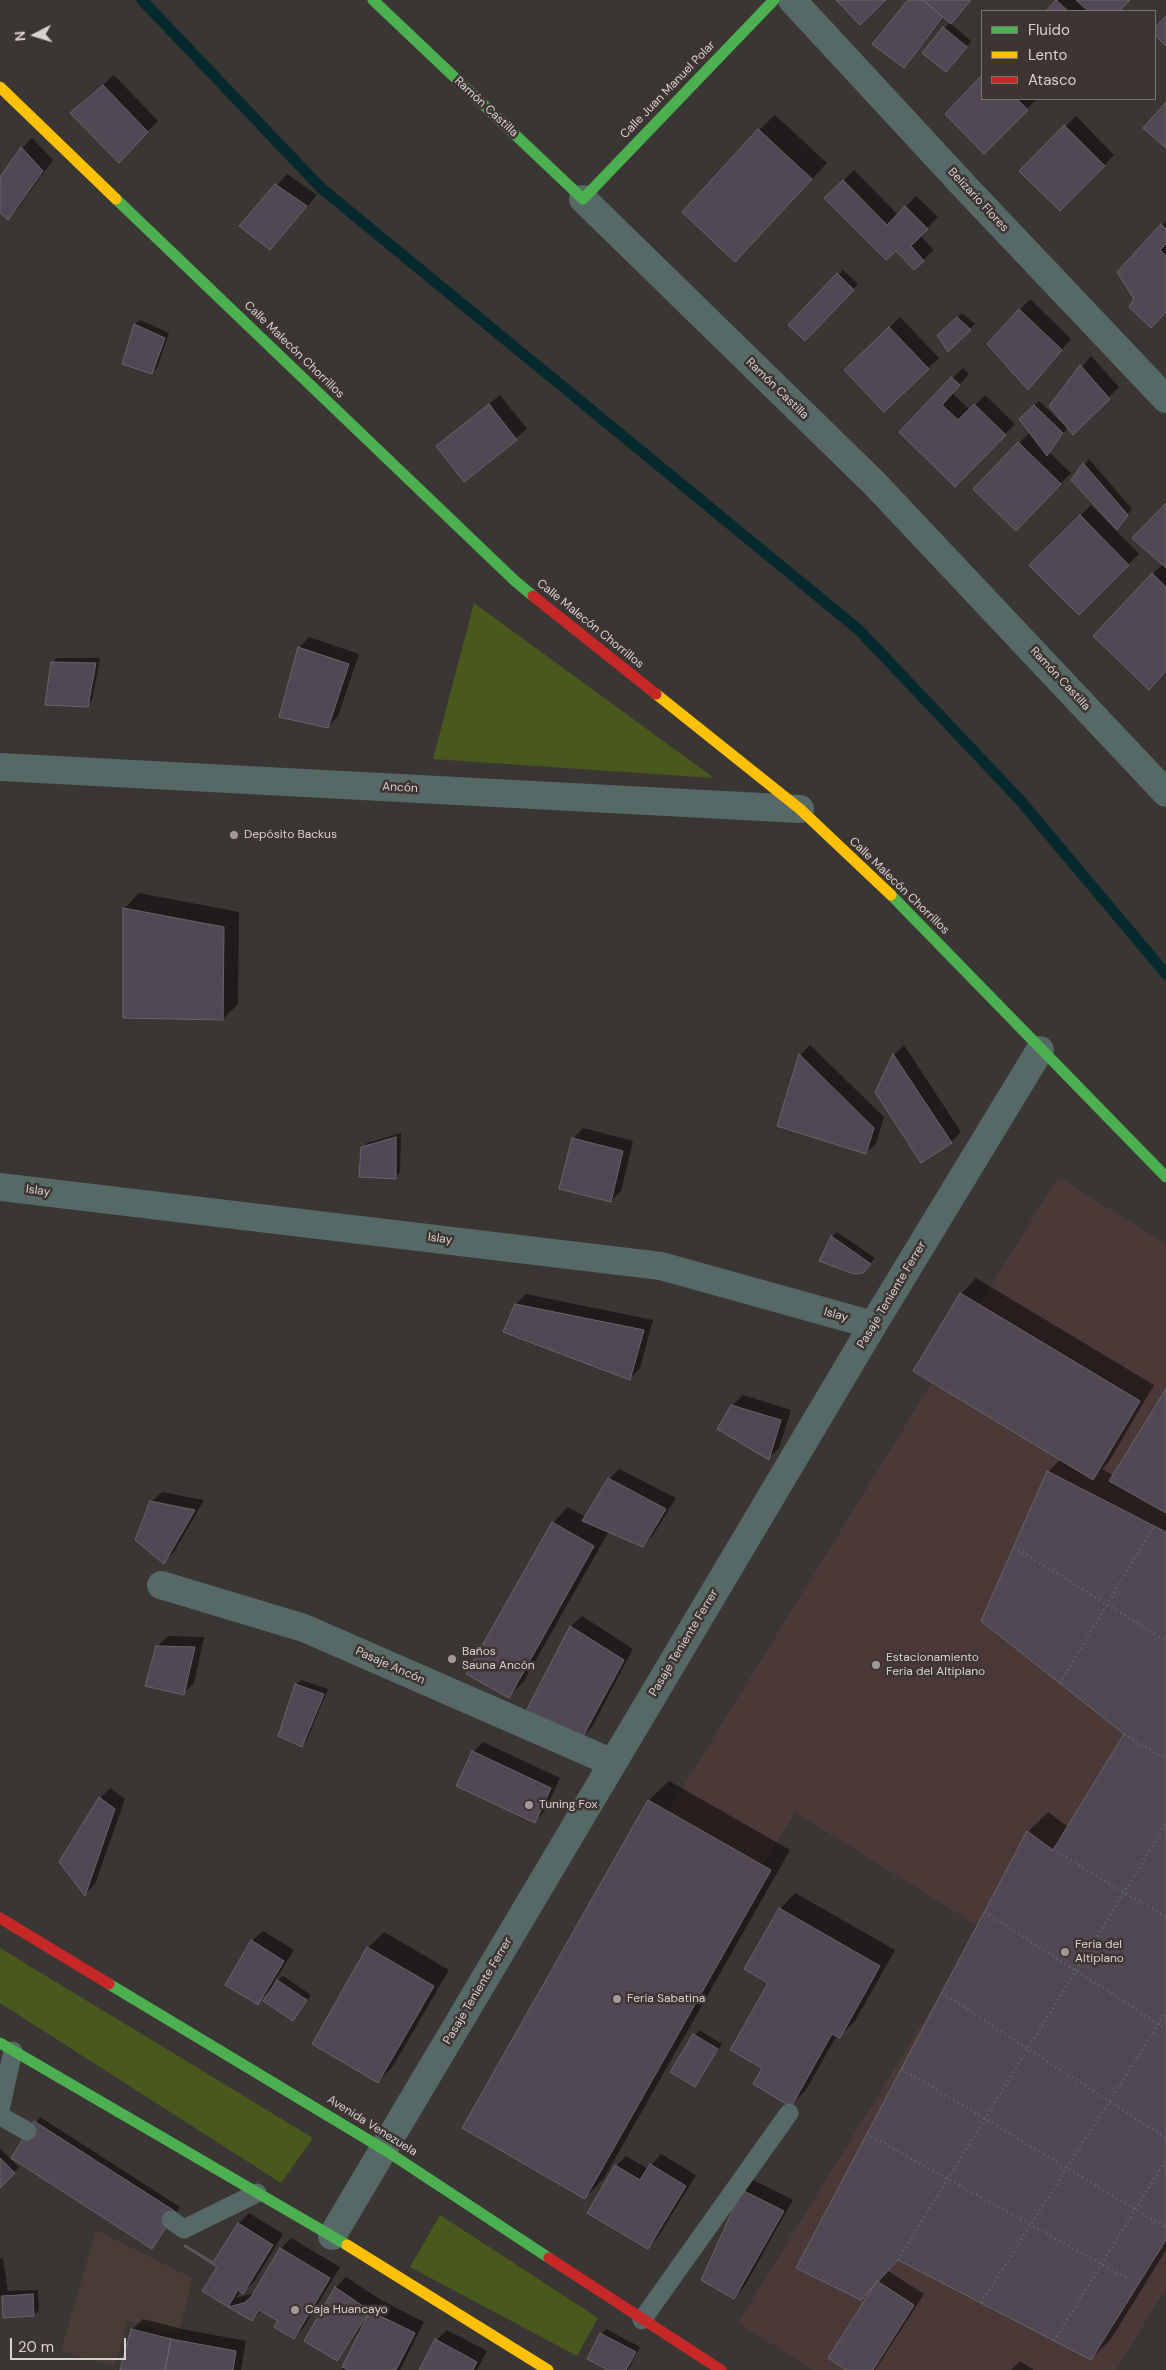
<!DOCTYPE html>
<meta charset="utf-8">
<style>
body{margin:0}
#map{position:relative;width:1166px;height:2370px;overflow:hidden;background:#3a3634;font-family:"DM Sans",sans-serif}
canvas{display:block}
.legend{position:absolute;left:981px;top:10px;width:175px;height:90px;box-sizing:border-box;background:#3d3531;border:1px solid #7b7471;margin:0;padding:6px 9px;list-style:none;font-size:15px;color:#d7d2d0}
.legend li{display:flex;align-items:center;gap:10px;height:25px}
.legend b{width:25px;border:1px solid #7b7471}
.north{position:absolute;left:10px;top:10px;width:50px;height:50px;-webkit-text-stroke:4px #3d3531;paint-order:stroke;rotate:265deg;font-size:14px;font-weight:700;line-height:20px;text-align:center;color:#d7d2d0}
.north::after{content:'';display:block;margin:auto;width:18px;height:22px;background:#d7d2d0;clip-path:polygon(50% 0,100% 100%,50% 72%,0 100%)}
.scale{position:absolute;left:10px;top:2338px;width:116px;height:22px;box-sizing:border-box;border:2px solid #d7d2d0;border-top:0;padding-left:6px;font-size:15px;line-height:18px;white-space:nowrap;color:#d7d2d0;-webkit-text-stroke:4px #3d3531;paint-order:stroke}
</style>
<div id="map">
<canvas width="1166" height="2370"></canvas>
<ul class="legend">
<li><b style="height:6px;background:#4caf50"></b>Fluido</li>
<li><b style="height:6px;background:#ffc107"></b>Lento</li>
<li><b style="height:6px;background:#c62828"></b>Atasco</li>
</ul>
<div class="north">N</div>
<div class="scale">20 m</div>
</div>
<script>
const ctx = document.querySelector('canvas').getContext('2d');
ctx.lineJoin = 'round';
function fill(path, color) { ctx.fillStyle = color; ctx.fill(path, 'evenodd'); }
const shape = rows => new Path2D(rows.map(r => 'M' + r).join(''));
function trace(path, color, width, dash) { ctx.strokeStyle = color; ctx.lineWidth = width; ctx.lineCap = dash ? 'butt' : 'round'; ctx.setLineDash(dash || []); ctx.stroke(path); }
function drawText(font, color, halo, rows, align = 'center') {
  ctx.font = font + ' "DM Sans",sans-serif'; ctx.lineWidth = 5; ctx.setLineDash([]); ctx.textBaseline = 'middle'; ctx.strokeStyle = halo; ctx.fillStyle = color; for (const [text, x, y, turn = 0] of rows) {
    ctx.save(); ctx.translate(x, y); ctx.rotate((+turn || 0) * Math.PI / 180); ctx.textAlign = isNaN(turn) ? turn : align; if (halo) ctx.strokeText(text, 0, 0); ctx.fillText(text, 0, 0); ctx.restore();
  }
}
fill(shape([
 [1058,1177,1166,1244,1166,2288,1116,2370,813,2370,738,2323,981,1928,795,1812,570,2177,479,2119]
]), '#4b3938');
fill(shape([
 [96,2230,193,2278,178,2335,128,2321,114,2367,61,2351]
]), '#493b35');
fill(shape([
 [474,603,714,778,433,759],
 [0,1948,313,2138,281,2183,0,2003],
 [440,2215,598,2318,577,2356,410,2267]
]), '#49591e');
fill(shape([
 [910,0,971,0,950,23,971,41,950,66,924,52,950,22,945,17,904,67],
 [1058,0,1129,0,1118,11,1047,11],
 [114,75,158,121,119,161,82,103],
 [982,77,982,99,1037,99,984,152,946,114],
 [775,115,827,163,750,245,759,130],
 [1076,116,1114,155,1060,210,1021,171],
 [32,138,53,160,18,208,8,218,0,211,0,179,22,148],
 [854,170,898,215,916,196,938,217,920,235,934,250,914,269,896,249,826,198],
 [287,174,317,195,280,238,241,225],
 [1166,221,1166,311,1135,299,1118,272],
 [843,270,858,284,805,340,790,325],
 [1030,299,1071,339,1028,388,1020,310],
 [962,313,975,324,948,350,939,335],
 [900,317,939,358,928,368,856,360],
 [140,320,169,333,157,368,152,373,124,363,135,324],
 [1091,356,1119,387,1073,433,1068,427,1049,452,1071,473,1016,529,975,489,1030,432,1025,414,1039,401,1063,424,1064,423,1050,406],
 [963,368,969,374,952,393,970,410,985,395,1015,424,955,486,900,432],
 [500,395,527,429,464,480,438,446],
 [1089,459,1132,509,1121,523,1073,480],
 [1091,505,1139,554,1079,614,1031,565],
 [1166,505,1166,670,1152,574,1163,564],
 [309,637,359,654,338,716,328,727,299,648],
 [57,658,100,658,92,700,87,705,52,663],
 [139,893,239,912,238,1004,223,1019,124,909],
 [810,1045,884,1117,876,1143,866,1153,778,1125,800,1055],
 [904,1045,961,1132,951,1142,877,1092,894,1055],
 [583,1128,633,1141,621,1191,611,1201,573,1139],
 [401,1133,400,1172,395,1177,362,1148,367,1143],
 [837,1232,875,1258,868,1266,832,1237],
 [976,1278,1154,1385,1108,1463,1102,1469,1114,1476,1166,1391,1166,2250,1111,2339,1091,2359,899,2259,888,2271,924,2294,875,2370,848,2370,876,2285,798,2267,1028,1832,1048,1812,1068,1827,1126,1733,1048,1472,1061,1459,961,1294],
 [526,1294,653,1320,640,1368,630,1378,516,1304],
 [743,1395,791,1410,779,1448,769,1458,732,1406],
 [619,1469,676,1498,653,1535,643,1546,609,1531,524,1681,509,1696,553,1523,568,1507,586,1517,609,1479],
 [162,1492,204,1500,174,1552,164,1562,151,1502],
 [582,1616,633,1649,592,1727,582,1737,525,1714,571,1626],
 [168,1636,204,1637,194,1683,183,1694,157,1647],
 [301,1680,328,1689,307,1740,302,1745,296,1685],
 [483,1742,560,1778,545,1811,535,1821,473,1752],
 [669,1781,790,1850,604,2178,585,2198,463,2128,649,1800],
 [110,1788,125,1799,95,1884,85,1894,100,1798],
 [795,1893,895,1950,855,2021,840,2036,837,2035,806,2090,791,2105,764,2068,770,1982,780,1909],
 [263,1931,294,1950,273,1984,283,1976,311,1995,293,2020,270,1991,257,2003,252,1941],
 [384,1932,449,1970,393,2066,378,2082,313,2043,368,1948],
 [699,2030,722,2044,695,2086,671,2072],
 [40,2117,180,2207,152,2248,13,2158],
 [0,2149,19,2167,0,2187],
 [661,2154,696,2175,658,2237,648,2248,616,2166,626,2156,648,2169],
 [753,2180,793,2200,744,2287,734,2298,743,2190],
 [249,2213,283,2234,254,2282,243,2292,241,2291,236,2298,254,2293,281,2248,291,2238,340,2267,304,2327,294,2338,280,2321,262,2310,252,2320,228,2306,219,2267,214,2264,239,2223],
 [0,2258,3,2258,8,2291,38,2290,39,2310,34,2315,5,2316,3,2294,0,2297],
 [346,2277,381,2300,424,2322,400,2370,342,2370,360,2334,358,2333,337,2359,306,2341,336,2287],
 [143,2319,182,2329,246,2341,241,2370,121,2370,132,2330],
 [606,2329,640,2347,628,2370,611,2370,601,2334],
 [447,2330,487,2351,477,2370,421,2370,436,2340],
 [1020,2361,1034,2370,1011,2370]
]), '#0007');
trace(shape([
 [142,0,321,188,859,630,1019,799,1166,974]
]), '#05292d', 11);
const building = shape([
 [836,0,886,0,860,25,836,0],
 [908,0,923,0,943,17,904,68,872,44,908,0],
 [923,0,971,0,951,24,923,0],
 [1056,0,1068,11,1046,11,1056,0],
 [1076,0,1130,0,1119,11,1088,11,1076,0],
 [1166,16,1166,46,1155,35,1155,28,1166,16],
 [943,27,967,47,946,72,922,53,943,27],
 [982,75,982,99,1017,99,1028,110,984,154,945,114,982,75],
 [103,85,148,132,119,163,70,113,103,85],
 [1166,102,1166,148,1143,128,1166,102],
 [1064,125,1105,166,1060,211,1019,171,1064,125],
 [758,129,812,179,735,262,682,212,758,129],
 [21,147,43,171,8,220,0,213,0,177,21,147],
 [843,180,887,225,905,206,928,229,911,246,924,261,914,270,896,251,886,260,824,198,843,180],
 [275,184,307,206,270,250,239,226,275,184],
 [1161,224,1166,229,1166,244,1160,250,1166,256,1166,312,1151,328,1129,307,1134,299,1117,272,1161,224],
 [837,273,854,290,805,341,788,325,837,273],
 [1019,309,1062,350,1028,390,987,344,1019,309],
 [957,317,971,330,948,352,937,335,957,317],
 [134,324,165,338,152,374,122,364,134,324],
 [889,327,929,369,884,412,844,370,889,327],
 [1080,365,1110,399,1073,435,1049,406,1080,365],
 [951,377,960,385,942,405,958,420,974,404,1006,435,955,487,899,432,951,377],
 [489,404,517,440,464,482,436,446,489,404],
 [1034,405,1063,433,1047,456,1019,419,1034,405],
 [1018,442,1061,484,1016,531,973,489,1018,442],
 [1083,463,1128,515,1117,530,1071,480,1083,463],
 [1166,503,1166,568,1132,538,1166,503],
 [1080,515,1129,565,1079,615,1029,565,1080,515],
 [1152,573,1166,587,1166,671,1149,690,1093,636,1152,573],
 [298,647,349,664,328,728,279,717,298,647],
 [51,662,96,663,88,707,45,705,51,662],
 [123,908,224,927,223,1020,123,1018,123,908],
 [799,1054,874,1128,866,1154,777,1126,799,1054],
 [893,1054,952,1143,921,1163,875,1092,893,1054],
 [396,1137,396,1179,359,1177,361,1147,396,1137],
 [572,1138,623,1151,611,1202,559,1189,572,1138],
 [831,1236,871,1264,863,1273,854,1274,819,1261,831,1236],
 [960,1293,1140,1401,1093,1480,913,1371,960,1293],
 [515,1304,644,1330,630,1380,503,1332,515,1304],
 [1166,1389,1166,1513,1109,1481,1166,1389],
 [731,1405,781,1420,769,1460,717,1429,731,1405],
 [1047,1471,1166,1532,1166,2240,1091,2360,898,2260,861,2300,796,2268,1027,1831,1053,1850,1124,1734,981,1621,1047,1471],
 [608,1478,666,1509,643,1547,582,1521,608,1478],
 [150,1501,195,1510,164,1564,135,1540,150,1501],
 [552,1522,594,1546,509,1698,466,1674,552,1522],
 [570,1626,624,1660,582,1738,524,1715,570,1626],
 [156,1646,195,1647,184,1695,145,1686,156,1646],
 [295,1684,324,1694,302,1747,278,1736,295,1684],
 [472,1751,551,1788,535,1823,456,1786,472,1751],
 [99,1797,115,1809,85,1896,59,1862,99,1797],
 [648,1800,771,1870,585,2199,462,2128,648,1800],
 [779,1908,880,1966,840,2038,832,2034,791,2107,753,2084,762,2068,730,2050,768,1983,744,1969,779,1908],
 [251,1940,284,1961,258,2005,225,1985,251,1940],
 [367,1947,434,1986,378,2083,312,2044,367,1947],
 [277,1980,307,2000,293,2021,263,2001,277,1980],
 [693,2034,718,2049,695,2087,670,2072,693,2034],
 [34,2121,176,2212,152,2249,11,2158,34,2121],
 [0,2158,15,2173,0,2188,0,2158],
 [650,2164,686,2186,648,2249,587,2213,615,2165,640,2180,650,2164],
 [742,2190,784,2211,734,2299,701,2280,742,2190],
 [238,2223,273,2245,243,2294,238,2290,228,2307,202,2291,217,2267,184,2246,185,2245,213,2262,238,2223],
 [280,2248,330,2278,294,2339,274,2327,278,2321,259,2310,252,2321,228,2307,244,2303,251,2297,280,2248],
 [877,2281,914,2305,873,2370,846,2370,828,2358,877,2281],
 [335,2287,370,2311,337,2361,304,2341,335,2287],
 [33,2294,34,2316,3,2318,2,2296,33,2294],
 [370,2311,415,2333,396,2370,348,2370,342,2367,370,2311],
 [131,2329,171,2339,165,2370,120,2370,131,2329],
 [600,2333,636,2352,626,2370,608,2370,587,2359,600,2333],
 [171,2339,236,2351,233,2370,165,2370,171,2339],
 [435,2339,477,2362,473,2370,419,2370,435,2339]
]);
fill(building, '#504854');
trace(building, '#686566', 1);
trace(shape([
 [1014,1547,1166,1641],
 [1060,1683,1154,1526],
 [1124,1734,1166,1759],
 [1053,1850,1166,1917],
 [985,1912,1166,2029],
 [942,1993,1166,2138],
 [902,2069,1165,2227],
 [867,2134,1132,2281],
 [898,2260,1166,1824],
 [981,2303,1166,2012],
 [1054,2341,1166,2160]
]), '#5d6a68', 3, [1, 4]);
trace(shape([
 [0,2110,13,2051],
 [0,2116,27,2131],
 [171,2220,184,2229,257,2193],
 [642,2320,789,2113]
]), '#566967', 19);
trace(shape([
 [792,0,966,188,1166,399],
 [583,199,875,484,1166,793],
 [0,767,800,809],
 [0,1187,661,1266,873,1325],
 [161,1585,304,1628,613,1763],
 [332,2236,873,1325,1040,1050]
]), '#566967', 28);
trace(shape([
 [373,0,583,199,774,0],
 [116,199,515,581,533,596],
 [891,895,1166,1177],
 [109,1984,385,2150,549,2258],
 [0,2043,347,2245]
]), '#4caf50', 11);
trace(shape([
 [0,87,116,199],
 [656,694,800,809,891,895],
 [347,2245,548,2370]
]), '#ffc107', 11);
trace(shape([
 [533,596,656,694],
 [0,1918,109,1984],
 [549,2258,721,2370]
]), '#c62828', 11);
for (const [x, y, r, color] of [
 [234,835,5,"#a09b99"],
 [452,1659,5,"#a09b99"],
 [876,1665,5,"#a09b99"],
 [529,1805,5,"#a09b99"],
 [1065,1952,5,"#a09b99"],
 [617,1999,5,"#a09b99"],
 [295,2310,5,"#a09b99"]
]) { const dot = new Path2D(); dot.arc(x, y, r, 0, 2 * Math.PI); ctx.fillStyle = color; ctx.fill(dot); trace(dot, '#3d3531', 2); }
drawText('12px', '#d7d2d0', '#3d3531', [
 ["Calle Juan Manuel Polar",668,90,-46],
 ["Ramón Castilla",486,107,43],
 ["Belizario Flores",978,200,47],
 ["Calle Malecón Chorrillos",294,350,44],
 ["Ramón Castilla",777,389,44],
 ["Calle Malecón Chorrillos",590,624,39],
 ["Ramón Castilla",1060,679,47],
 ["Ancón",400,788,3],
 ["Calle Malecón Chorrillos",899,886,44],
 ["Islay",38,1191,7],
 ["Islay",440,1239,7],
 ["Pasaje Teniente Ferrer",892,1295,-59],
 ["Islay",836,1315,16],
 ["Pasaje Teniente Ferrer",684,1643,-59],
 ["Pasaje Ancón",390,1666,24],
 ["Pasaje Teniente Ferrer",478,1991,-59],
 ["Avenida Venezuela",372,2126,32]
]);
drawText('12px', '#d7d2d0', '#3d3531', [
 ["Depósito Backus",244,835],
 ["Baños",462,1652],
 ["Sauna Ancón",462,1666],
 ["Estacionamiento",886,1658],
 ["Feria del Altiplano",886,1672],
 ["Tuning Fox",539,1805],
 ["Feria del",1075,1945],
 ["Altiplano",1075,1959],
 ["Feria Sabatina",627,1999],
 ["Caja Huancayo",305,2310]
], 'left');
</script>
